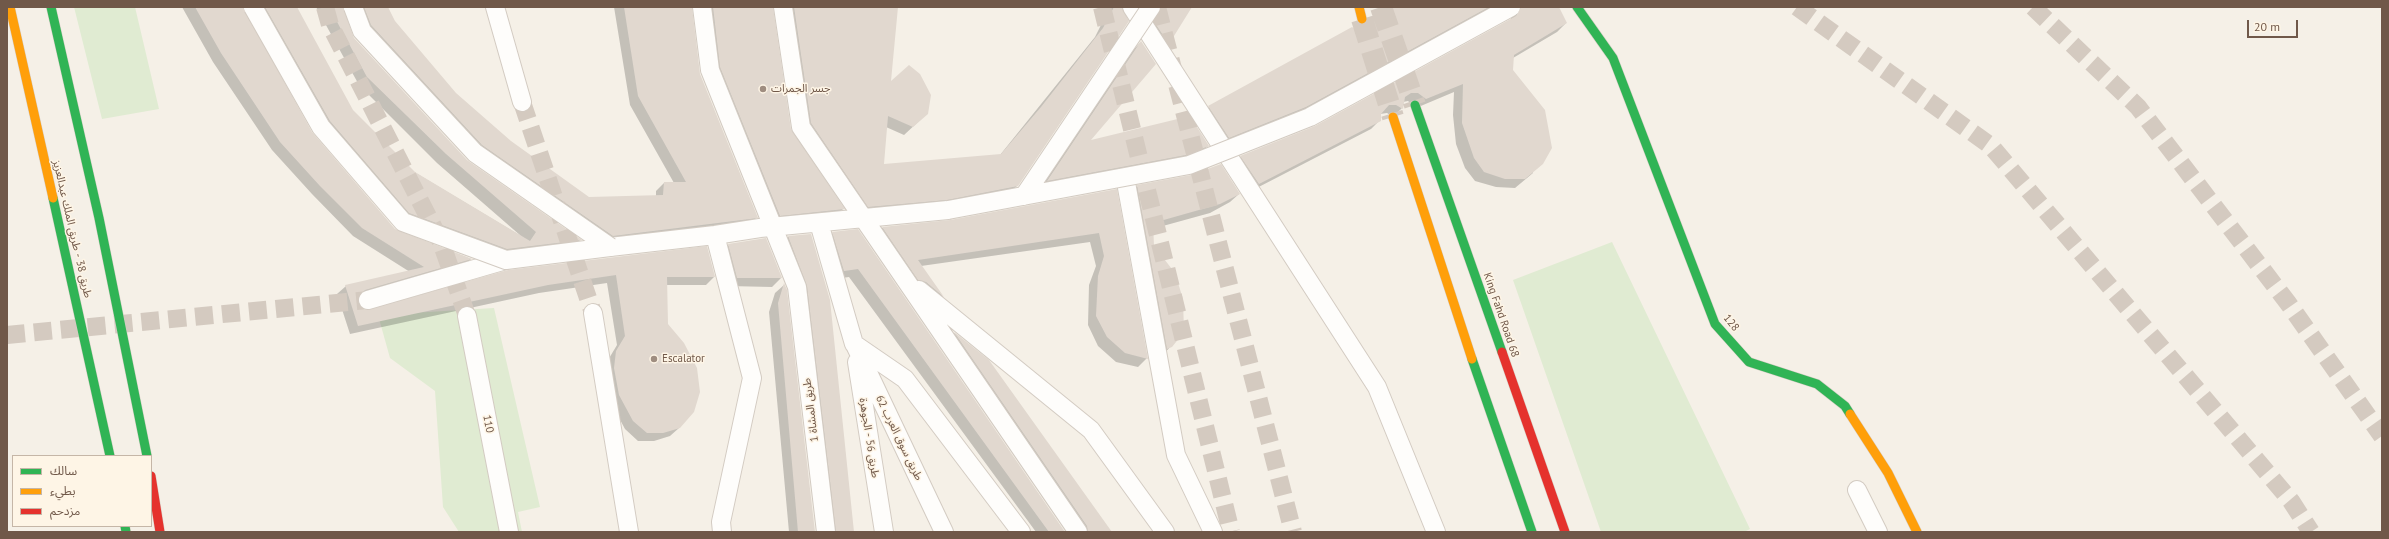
<!DOCTYPE html>
<meta charset="utf-8">
<style>
body{margin:0}
#map{position:relative;width:2389px;height:539px;overflow:hidden;background:#f5f0e7;font-family:"PT Sans","Noto Sans Arabic",sans-serif}
canvas{display:block}
.frame{position:absolute;inset:0;border:8px solid #705849;pointer-events:none}
.legend{position:absolute;left:12px;top:455px;width:140px;height:72px;box-sizing:border-box;background:#fef5e6;border:1px solid #c5b6a7;margin:0;padding:5px 7px;list-style:none;font-size:12px;color:#705849}
.legend li{display:flex;align-items:center;gap:8px;height:20px}
.legend b{width:20px;border:1px solid #c5b6a7}
.scale{position:absolute;left:2247px;top:20px;width:51px;height:18px;box-sizing:border-box;border:2px solid #705849;border-top:0;padding-left:5px;font-size:12px;line-height:14px;white-space:nowrap;color:#705849;-webkit-text-stroke:3px #fef5e6;paint-order:stroke}
</style>
<div id="map">
<canvas width="2389" height="539"></canvas>
<div class="frame"></div>
<ul class="legend">
<li><b style="height:5px;background:#30b455"></b>سالك</li>
<li><b style="height:5px;background:#ff9f0a"></b>بطيء</li>
<li><b style="height:5px;background:#e5322d"></b>مزدحم</li>
</ul>
<div class="scale">20 m</div>
</div>
<script>
const ctx = document.querySelector('canvas').getContext('2d');
ctx.lineJoin = 'round';
function fill(path, color) { ctx.fillStyle = color; ctx.fill(path, 'evenodd'); }
const shape = rows => new Path2D(rows.map(r => 'M' + r).join(''));
function trace(path, color, width, dash) { ctx.strokeStyle = color; ctx.lineWidth = width; ctx.lineCap = dash ? 'butt' : 'round'; ctx.setLineDash(dash || []); ctx.stroke(path); }
function drawText(font, color, halo, rows, align = 'center') {
  ctx.font = font + ' "PT Sans","Noto Sans Arabic",sans-serif'; ctx.lineWidth = 3; ctx.setLineDash([]); ctx.textBaseline = 'middle'; ctx.strokeStyle = halo; ctx.fillStyle = color; for (const [text, x, y, turn = 0] of rows) {
    ctx.save(); ctx.translate(x, y); ctx.rotate((+turn || 0) * Math.PI / 180); ctx.textAlign = isNaN(turn) ? turn : align; if (halo) ctx.strokeText(text, 0, 0); ctx.fillText(text, 0, 0); ctx.restore();
  }
}
fill(shape([
 [74,7,135,7,159,109,102,119],
 [1612,242,1750,529,1744,532,1601,532,1513,280],
 [494,308,540,507,518,512,522,532,459,532,443,507,435,391,390,358,378,315]
]), '#e0ebd2');
fill(shape([
 [182,7,243,7,312,134,395,230,471,259,463,267,357,298,360,309,371,311,508,271,714,277,706,285,666,285,667,325,679,428,670,436,654,441,638,441,625,429,611,403,608,360,617,345,607,283,539,293,350,334,337,294,346,286,410,272,353,236,312,194,272,150,213,62],
 [251,7,295,7,352,110,414,172,521,236,437,163,359,85,316,7,343,7,353,38,467,161,580,240,572,248,498,257,401,221,321,129],
 [350,7,387,7,394,21,455,94,510,142,589,198,656,196,656,191,664,183,674,183,630,105,614,7,691,7,699,74,757,217,748,226,604,244,474,153],
 [699,7,772,7,790,129,843,209,835,217,771,223,712,76],
 [779,7,897,7,890,83,918,122,904,135,886,127,882,165,1000,155,1095,37,1110,7,1121,7,1017,186,1008,194,860,215,803,132],
 [1149,7,1190,7,1168,44,1160,52,1146,30],
 [1396,7,1495,7,1296,116,1220,146,1200,116,1209,107,1358,32,1364,32,1365,27,1375,17],
 [1505,7,1558,7,1566,23,1557,32,1513,58,1512,71,1533,173,1515,188,1496,187,1475,181,1465,168,1456,144,1453,115,1454,92,1416,108,1408,101,1403,102,1402,108,1393,117,1387,113,1380,114,1380,120,1371,129,1249,192,1232,166,1241,157,1315,127,1511,20,1511,11],
 [1141,42,1089,142,1208,146,1199,154,1039,189,1132,51],
 [1138,186,1239,194,1230,202,1210,213,1152,229,1153,247,1171,346,1162,356,1129,195],
 [1116,190,1147,358,1138,367,1116,362,1098,346,1088,325,1089,285,1096,266,1090,242,921,266,943,297,935,305,874,237,882,228,950,221],
 [833,233,1064,532,1036,532,849,277,835,279,824,241],
 [810,235,852,532,827,532,799,295,779,246,788,237],
 [765,239,781,278,772,287,728,286,720,253,729,245],
 [784,285,814,532,789,532,769,312,775,293],
 [954,333,988,361,1111,532,1076,532,946,342]
]), '#0003');
fill(shape([
 [195,7,243,7,312,132,395,229,472,259,365,290,358,298,360,307,365,310,508,270,707,246,715,277,667,277,668,324,684,343,697,368,700,392,694,412,680,428,663,433,647,433,633,421,619,395,614,368,616,351,625,336,616,275,548,285,358,326,345,285,424,267,362,228,320,186,280,142,221,53],
 [265,7,297,7,353,110,415,172,530,241,536,232,446,154,367,77,329,7,343,7,354,38,467,160,582,240,507,249,409,213,330,121],
 [364,7,388,7,395,21,456,93,511,141,589,197,663,195,664,182,686,182,638,96,624,7,692,7,700,74,758,218,613,236,482,145,371,25],
 [713,7,773,7,791,129,845,209,780,216,720,67],
 [794,7,898,7,891,81,909,65,920,74,931,95,928,114,913,127,888,116,884,164,1001,154,1041,107,1103,28,1114,7,1122,7,1129,21,1018,186,947,200,868,207,811,123],
 [1161,7,1192,7,1169,44,1154,22],
 [1394,7,1489,7,1306,107,1229,138,1208,106,1352,27,1358,31,1365,31,1371,28,1374,16],
 [1521,7,1559,7,1567,23,1514,55,1513,70,1545,110,1552,148,1543,164,1525,179,1505,179,1484,172,1474,158,1462,123,1463,84,1426,99,1418,93,1411,93,1405,97,1403,109,1396,105,1389,105,1381,114,1381,121,1259,184,1240,156,1315,126,1516,16],
 [1141,41,1156,64,1091,140,1190,116,1209,146,1186,155,1047,181],
 [1221,164,1240,194,1220,204,1153,223,1154,246,1175,273,1183,299,1184,332,1172,347,1167,349,1137,185,1191,175],
 [1117,189,1148,359,1125,353,1107,337,1096,316,1098,276,1104,256,1099,233,918,260,944,297,926,282,918,280,882,227,950,220],
 [858,229,1065,532,1049,532,858,269,844,271,832,232],
 [811,234,830,300,854,532,836,532,807,286,788,236],
 [766,238,782,278,737,278,728,244],
 [784,283,787,290,815,532,798,532,778,303],
 [954,332,989,360,1112,532,1088,532,1087,526]
]), '#e1d8cf');
trace(shape([
 [325,7,330,25,441,242,467,316],
 [1102,7,1231,532],
 [1157,7,1293,532],
 [1797,7,1991,146,2291,501,2311,532],
 [2033,7,2138,107,2288,303,2382,436],
 [522,102,593,313],
 [7,335,368,300]
]), '#d4cac0', 18, [18, 9]);
trace(shape([
 [1381,7,1415,105],
 [1362,19,1393,117]
]), '#d4cac0', 22, [22, 11]);
const street = shape([
 [495,7,522,102],
 [702,7,710,70,797,287,826,532],
 [783,7,801,127,1078,532],
 [1132,7,1377,387,1436,532],
 [1125,177,1176,455,1213,532],
 [819,223,854,344,905,379,1021,532],
 [715,235,752,378,721,522,722,532],
 [610,247,715,235,760,228,948,210],
 [919,290,1091,430,1165,532],
 [368,300,506,260],
 [593,313,629,532],
 [467,316,509,532],
 [855,345,944,532],
 [857,362,884,532],
 [1857,490,1878,532]
]);
const fast = shape([
 [51,7,99,218,147,456],
 [1577,7,1613,58,1715,324,1749,362,1817,384,1845,406,1850,414],
 [1415,105,1502,352],
 [53,198,110,456],
 [1472,359,1532,532],
 [125,526,126,532]
]);
const slow = shape([
 [10,7,53,198],
 [1359,7,1362,19],
 [1393,117,1472,359],
 [1850,414,1888,473,1917,532]
]);
const jam = shape([
 [1502,352,1565,532],
 [151,476,160,532]
]);
trace(street, '#d3cbc2', 20);
trace(fast, '#d5ccc4', 10);
trace(slow, '#d5ccc4', 10);
trace(jam, '#d5ccc4', 10);
trace(street, '#fefdfb', 18);
trace(fast, '#30b455', 9);
trace(slow, '#ff9f0a', 9);
trace(jam, '#e5322d', 9);
const streetBridge = shape([
 [253,7,321,127,403,222,506,260,610,247],
 [353,7,362,31,475,153,610,247],
 [1024,196,1151,7],
 [948,210,1189,165,1310,117,1511,7]
]);
trace(streetBridge, '#d3cbc2', 20, []);
trace(streetBridge, '#fefdfb', 18);
for (const [x, y, r, color] of [
 [763,89,4,"#9f8d80"],
 [654,359,4,"#9f8d80"]
]) { const dot = new Path2D(); dot.arc(x, y, r, 0, 2 * Math.PI); ctx.fillStyle = color; ctx.fill(dot); trace(dot, '#fef5e6', 1.5); }
drawText('11px', '#705849', '#fef5e6', [
 ["جسر الجمرات",771,89],
 ["Escalator",662,359]
], 'left');
drawText('11px', '#705849', '#fef5e6', [
 ["طريق 38 - طريق الملك عبدالعزيز",72,229,77],
 ["King Fahd Road 68",1501,315,71],
 ["128",1731,323,51],
 ["طريق المشاة 1",811,410,-97],
 ["110",488,424,79],
 ["طريق 56 - الجوهرة",869,438,81],
 ["طريق سوق العرب 62",899,438,64]
]);
</script>
